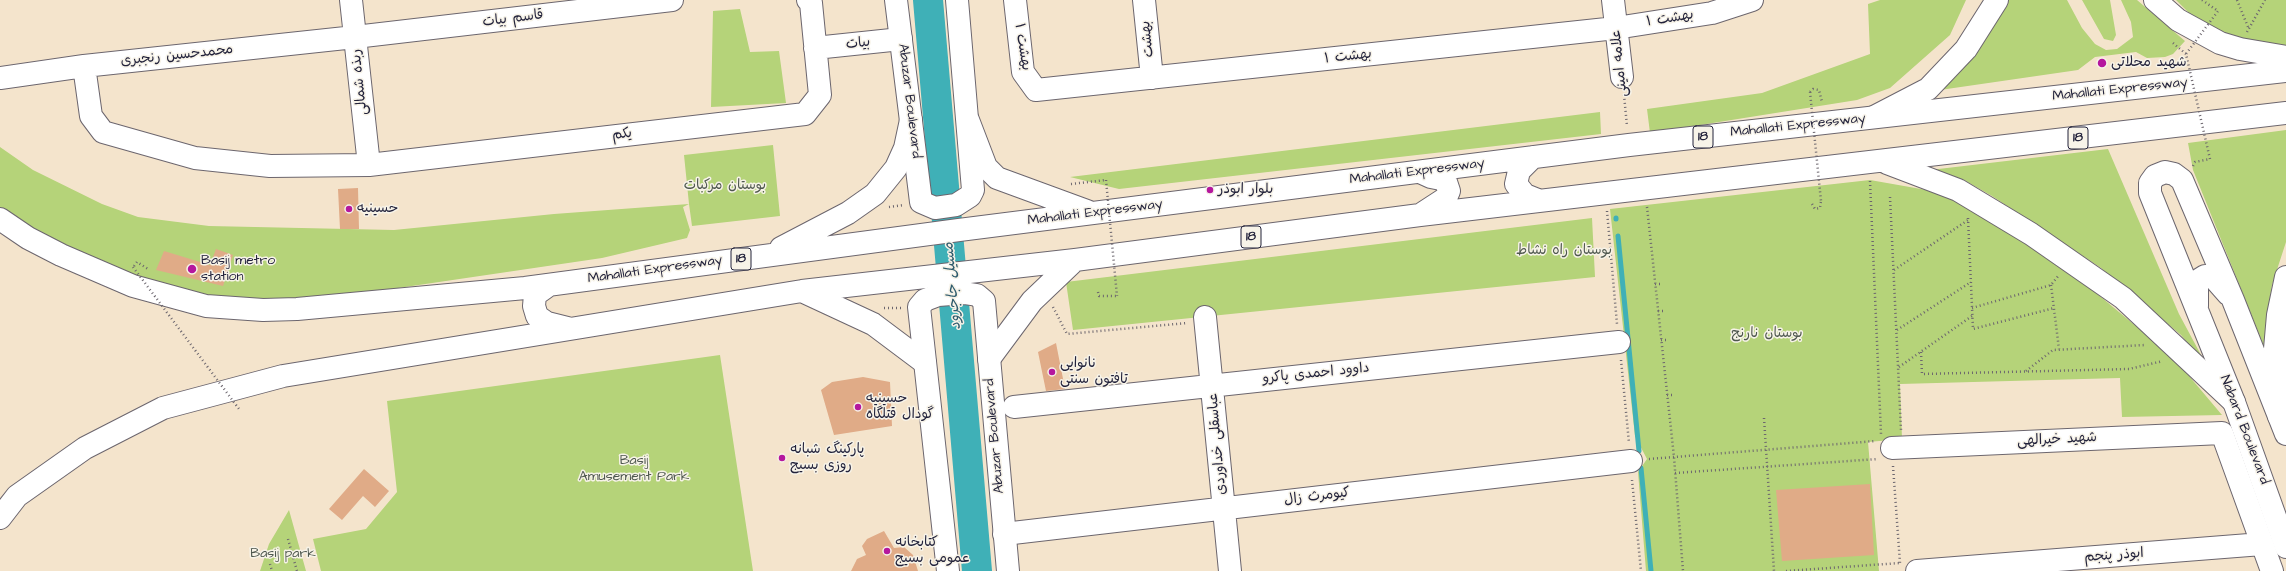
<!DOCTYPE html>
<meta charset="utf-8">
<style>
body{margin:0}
canvas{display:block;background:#f4e4cc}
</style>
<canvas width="2286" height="571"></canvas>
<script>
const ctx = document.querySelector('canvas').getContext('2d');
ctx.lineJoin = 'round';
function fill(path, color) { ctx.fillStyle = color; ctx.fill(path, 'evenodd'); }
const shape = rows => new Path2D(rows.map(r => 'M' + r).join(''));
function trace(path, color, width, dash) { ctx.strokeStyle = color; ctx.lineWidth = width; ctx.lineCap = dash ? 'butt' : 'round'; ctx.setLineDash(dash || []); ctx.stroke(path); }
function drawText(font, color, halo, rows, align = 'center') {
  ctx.font = font + ' "Architects Daughter","Playpen Sans Arabic",sans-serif'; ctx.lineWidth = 3; ctx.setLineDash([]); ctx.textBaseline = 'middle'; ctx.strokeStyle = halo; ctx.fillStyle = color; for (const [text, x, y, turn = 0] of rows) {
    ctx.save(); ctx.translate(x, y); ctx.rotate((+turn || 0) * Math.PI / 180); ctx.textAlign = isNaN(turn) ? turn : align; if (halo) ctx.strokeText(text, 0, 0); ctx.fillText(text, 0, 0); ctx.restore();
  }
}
fill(shape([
 [1880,0,1966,0,1950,35,1890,88,1857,100,1650,133,1647,109,1762,93,1870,54,1868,4],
 [2007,0,2067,0,2082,28,2095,44,2106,50,2117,49,2133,37,2131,22,2121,0,2137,0,2185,41,2173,54,2165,57,2147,58,2136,52,2095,57,2078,70,1940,90],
 [2082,0,2110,0,2116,35,2113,41,2104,39],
 [2176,0,2286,0,2286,47,2233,37,2192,16],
 [740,9,750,52,779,51,786,103,711,107,713,11],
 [1600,112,1601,134,1119,189,1070,177],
 [2286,130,2286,242,2272,285,2267,317,2266,351,2193,170,2188,143],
 [773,145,780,216,692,226,689,204,683,207,690,230,687,238,602,258,344,296,304,299,220,300,181,291,93,263,0,210,0,147,33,170,102,204,138,217,209,226,394,230,554,214,689,204,684,155],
 [2108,149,2179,314,2208,368,2181,335,2101,268,1992,196,1964,180,1930,170],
 [1870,180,1938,192,1968,204,2077,277,2173,357,2222,415,2122,417,2120,378,1900,384,1902,439,1868,442,1879,571,1646,571,1638,472,1647,459,1635,436,1610,209],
 [1592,218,1595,277,1073,330,1066,282],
 [720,355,753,571,321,571,313,539,366,529,397,492,387,401],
 [289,510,306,571,260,571,269,544]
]), '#b5d379');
trace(shape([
 [1616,218,1616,219],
 [1618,236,1639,451],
 [1641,468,1651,571]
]), '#3fb0b7', 5);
trace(shape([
 [928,0,977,571]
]), '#3fb0b7', 30);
fill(shape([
 [358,188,359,229,340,229,338,189],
 [216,249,233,255,223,286,156,270,164,251,210,265],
 [1056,343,1065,389,1046,391,1038,352],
 [863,377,890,382,892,426,834,435,821,390,832,382],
 [364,469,389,491,375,507,363,496,342,520,329,509],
 [1870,484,1874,555,1782,561,1776,490],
 [884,531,894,548,904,547,913,555,918,571,851,571,857,559,866,555,862,546,867,539]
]), '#e0ab87');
const minor = shape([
 [351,0,369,165],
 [1015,0,1023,72,1036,90,1616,28,1712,13,1752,0],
 [1144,0,1152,78],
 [1613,0,1622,77],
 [815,48,901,39],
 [84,66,91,116,103,132,195,158,270,166,369,165,805,114,820,95,811,3,808,0],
 [0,78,84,66,355,37,672,0],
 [1205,317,1230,571],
 [1014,407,1619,342],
 [1892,448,2222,433,2272,571],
 [1004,534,1631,461],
 [1917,571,2262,544]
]);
const major = shape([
 [896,0,921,202,935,208,956,205,970,196,973,190,957,0],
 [2155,0,2178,20,2220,43,2240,49,2286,57],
 [1874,117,1928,89,1966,49,1997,0],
 [2197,306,2197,281,2205,276,2213,277,2228,294],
 [2286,434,2233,300,2182,180,2174,174,2165,172,2155,176,2150,183,2150,193,2234,402,2286,547],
 [948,571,919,307,925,300,938,295,964,293,977,295,984,301,1008,571]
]);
const highway = shape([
 [968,120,986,167,997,178,1087,211],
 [1533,157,1519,171,1516,184,1525,195,1540,201],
 [1887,163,1958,190,2031,234,2123,298,2234,402],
 [1420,172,1431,177,1441,179,1446,182,1449,191,1446,198,1423,213],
 [0,219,28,238,61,255,133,286,206,306,263,310,297,309,525,288,959,230,1629,145,2286,71],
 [781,248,848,213,875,194,896,168,905,148,911,120],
 [549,285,535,295,534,306,537,316,547,323,567,328],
 [802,291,873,324,925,363],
 [989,359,1032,301,1075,260],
 [2279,416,2275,349,2278,315,2286,277],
 [0,518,17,496,85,448,163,408,283,376,802,291,1075,260,1420,215,2286,113]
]);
trace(minor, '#6c666e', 24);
trace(major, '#6c666e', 24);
trace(highway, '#6c666e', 24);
trace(shape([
 [2202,0,2218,11],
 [2237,0,2248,27],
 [2247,32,2265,0],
 [2173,43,2186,54],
 [1810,92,1813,89,1819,90,1822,102],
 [1624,95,1627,126],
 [2193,166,2195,162,2210,159],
 [1870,181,1881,434],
 [1071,184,1106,180],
 [1890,197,1901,430],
 [1812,204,1815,209,1820,208,1821,201],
 [889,207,904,205],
 [1647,207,1674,457,1683,571],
 [1607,211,1617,324],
 [1968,218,1973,329,2054,308],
 [134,266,137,262,148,269],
 [1894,270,1968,220],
 [1655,284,1663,284],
 [2051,285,2059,349],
 [1098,292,1099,296,1117,296],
 [1053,307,1067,334,1187,323],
 [884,308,901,308],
 [1972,308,2051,285,2059,275],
 [1658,311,1666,311],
 [1897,330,1971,282],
 [1661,340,1668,340],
 [1921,352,1922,374,2129,369,2163,361],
 [1621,360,1629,443],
 [1899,367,1972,316],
 [2026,371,2053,350,2145,345],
 [1667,395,1674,395],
 [1764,418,1774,571],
 [1649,459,1876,441],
 [1893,466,1900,563],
 [1675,473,1878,459],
 [1632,480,1641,571],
 [288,539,297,571],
 [270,564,272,571],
 [1786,571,1900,563]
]), '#6c666e', 2.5, [1, 3]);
trace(minor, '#fff', 22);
trace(major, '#fff', 22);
trace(highway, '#fff', 22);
trace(shape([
 [1810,92,1821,201],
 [2210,159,2186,54,2218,11],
 [1106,180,1117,296],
 [133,267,239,409]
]), '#6c666e', 2.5, [1, 3]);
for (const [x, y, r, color] of [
 [2102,63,5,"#b5179e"],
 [1210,190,4,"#b5179e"],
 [349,209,4,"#b5179e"],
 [192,269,5,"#b5179e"],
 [1052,372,4,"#b5179e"],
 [858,407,4,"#b5179e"],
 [782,458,4,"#b5179e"],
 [887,551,4,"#b5179e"]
]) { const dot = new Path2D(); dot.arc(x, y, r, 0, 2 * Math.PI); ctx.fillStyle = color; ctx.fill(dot); trace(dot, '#f7f3e8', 1.5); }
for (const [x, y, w] of [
 [1703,137,20],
 [2078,138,20],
 [1251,237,20],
 [741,259,20]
]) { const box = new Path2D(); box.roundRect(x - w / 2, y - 11, w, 22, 3); ctx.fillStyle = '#f7f3e8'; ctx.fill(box); trace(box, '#22223b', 1); }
drawText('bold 13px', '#22223b', null, [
 ["18",1703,137],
 ["18",2078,138],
 ["18",1251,237],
 ["18",741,259]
]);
drawText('14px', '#22223b', '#f7f3e8', [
 ["قاسم بیات",513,19,-7],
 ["بهشت ۱",1670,19,-9],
 ["بهشت",1148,39,-96],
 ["بیات",858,44,-6],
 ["بهشت ۱",1022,47,81],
 ["محمدحسین رنجبری",177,56,-6],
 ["بهشت ۱",1348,57,-6],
 ["علامه امینی",1620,63,-96],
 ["ربذه شمالی",360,82,-96],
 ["Mahallati Expressway",2120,90,-6],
 ["Abuzar Boulevard",909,101,83],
 ["Mahallati Expressway",1798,126,-6],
 ["یکم",622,135,-7],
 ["Mahallati Expressway",1417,172,-7],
 ["Mahallati Expressway",1095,213,-7],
 ["Mahallati Expressway",655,270,-8],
 ["داوود احمدی پاکرو",1316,374,-6],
 ["Nabard Boulevard",2244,430,69],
 ["Abuzar Boulevard",995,436,-95],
 ["شهید خیرالهی",2057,440,-3],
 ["عباسقلی خداوردی",1218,444,-95],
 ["کیومرث زال",1317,497,-7],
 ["ابوذر پنجم",2114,556,-4]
]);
drawText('14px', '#22223b', '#f7f3e8', [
 ["شهید محلاتی",2111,63],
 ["بلوار ابوذر",1218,190],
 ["حسینیه",357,209],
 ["Basij metro",201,261],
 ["station",201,277],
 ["نانوایی",1060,364],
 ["تافتون سنتی",1060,380],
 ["حسینیه",866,399],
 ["گودال قتلگاه",866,415],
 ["پارکینگ شبانه",790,450],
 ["روزی بسیج",790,466],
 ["کتابخانه",895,543],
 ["عمومی بسیج",895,559]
], 'left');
drawText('14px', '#4e574e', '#f7f3e8', [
 ["بوستان مرکبات",725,186],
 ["بوستان راه نشاط",1564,251],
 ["بوستان نارنج",1767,334],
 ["Basij",634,461],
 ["Amusement Park",634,477],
 ["Basij park",283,554]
]);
drawText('italic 15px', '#2e5b6d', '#f7f3e8', [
 ["مسیل جاجرود",953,286,-95]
]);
</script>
